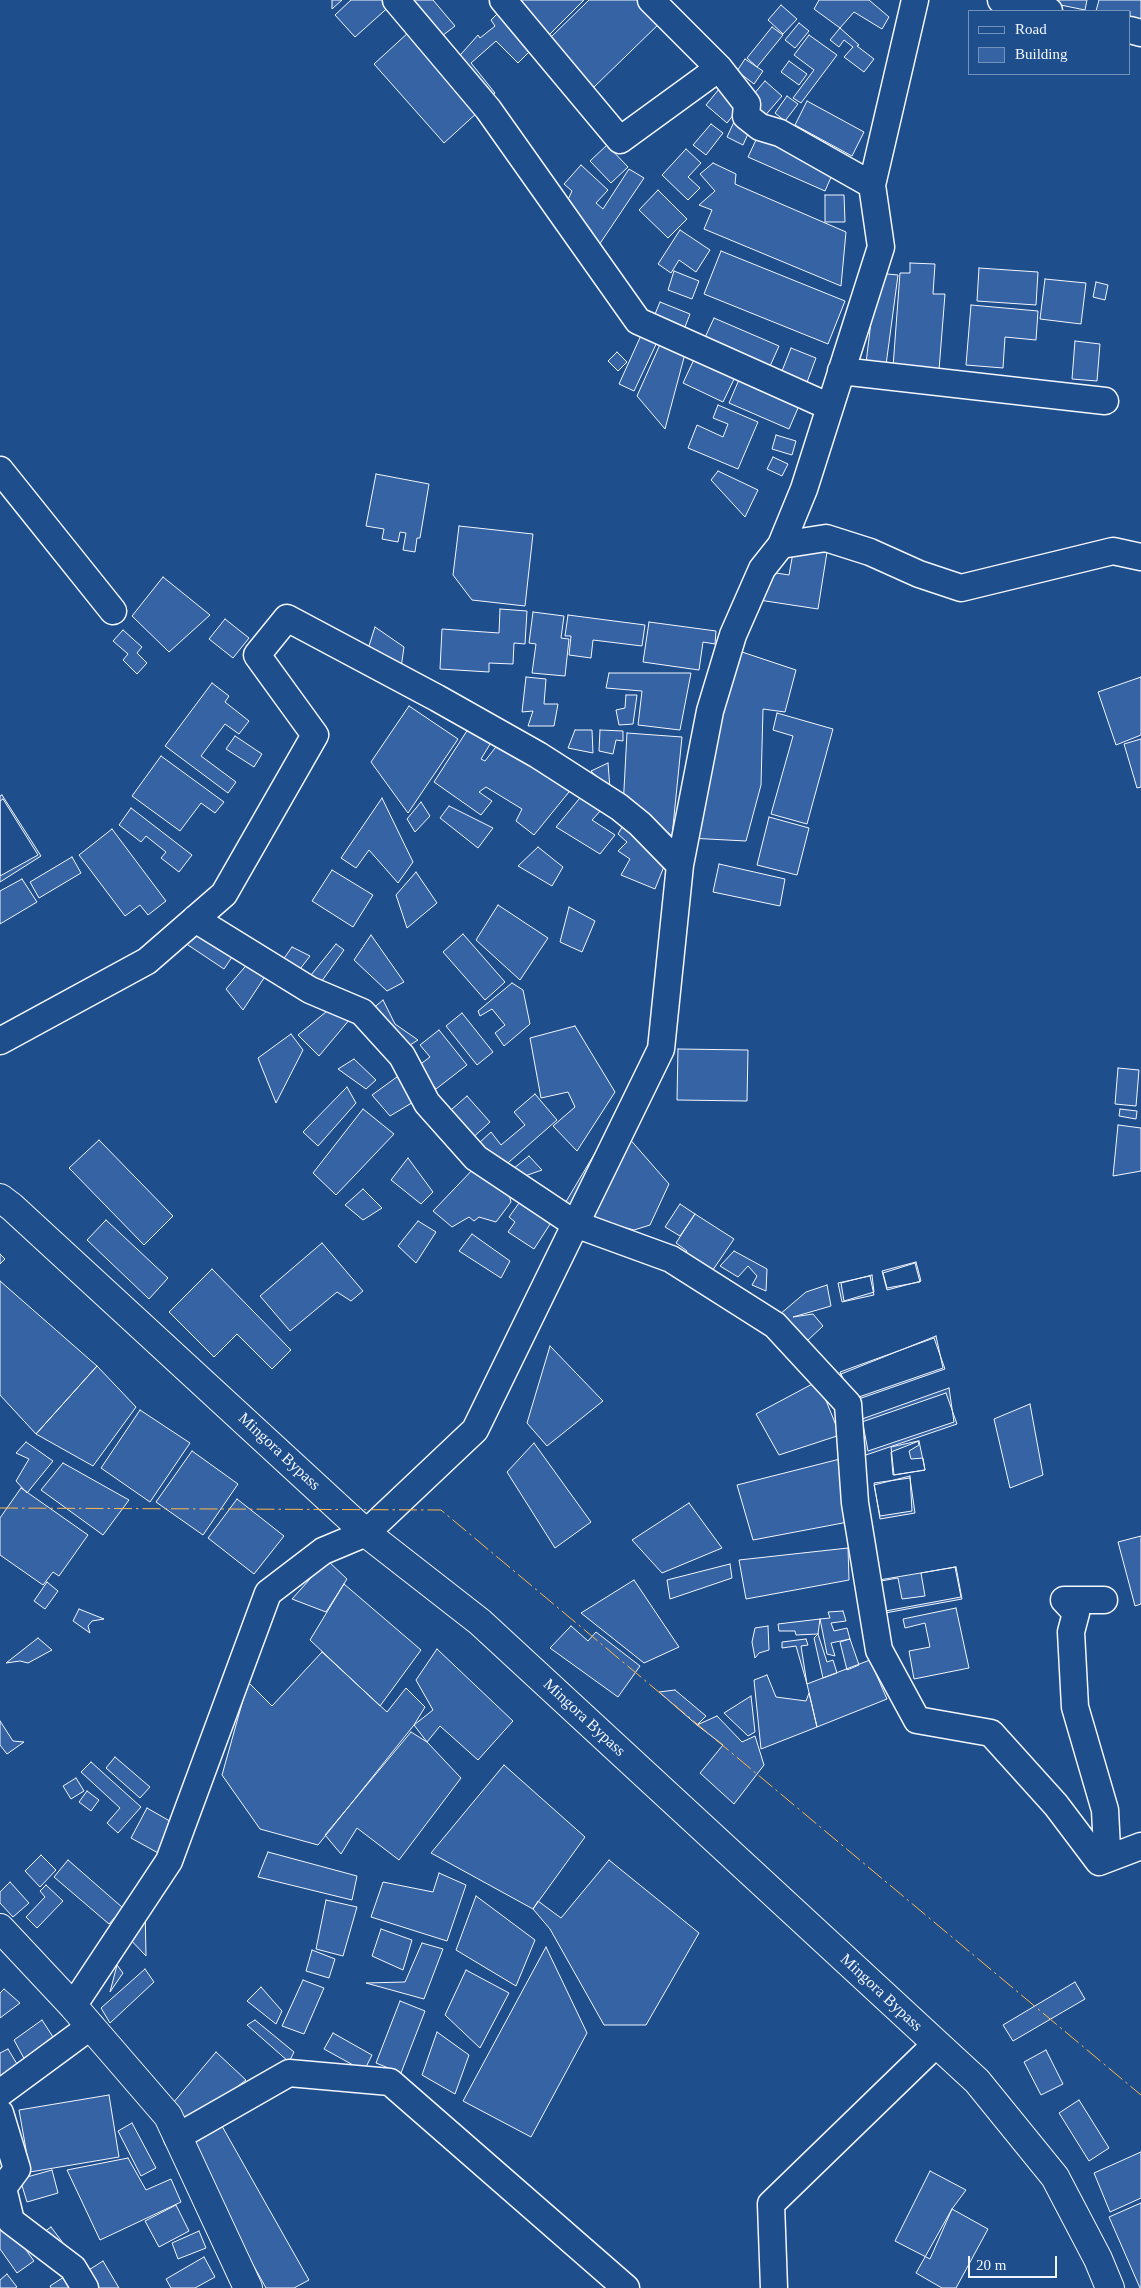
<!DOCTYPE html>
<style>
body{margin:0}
#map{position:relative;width:1141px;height:2288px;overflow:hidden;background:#1f4e8c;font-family:Georgia,serif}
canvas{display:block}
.legend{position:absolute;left:968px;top:10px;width:162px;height:65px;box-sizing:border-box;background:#1f4e8c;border:1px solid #7391ba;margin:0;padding:6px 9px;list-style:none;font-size:15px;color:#f2f6ff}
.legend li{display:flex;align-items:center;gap:10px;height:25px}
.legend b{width:25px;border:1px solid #7391ba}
.scale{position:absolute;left:968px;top:2256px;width:89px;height:22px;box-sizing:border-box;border:2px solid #f2f6ff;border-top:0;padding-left:6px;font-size:15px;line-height:18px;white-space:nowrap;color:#f2f6ff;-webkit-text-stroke:4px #1f4e8c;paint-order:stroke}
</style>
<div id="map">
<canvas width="1141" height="2288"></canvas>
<ul class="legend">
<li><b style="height:6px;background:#1f4e8c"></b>Road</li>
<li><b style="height:14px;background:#3563a3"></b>Building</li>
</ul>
<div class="scale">20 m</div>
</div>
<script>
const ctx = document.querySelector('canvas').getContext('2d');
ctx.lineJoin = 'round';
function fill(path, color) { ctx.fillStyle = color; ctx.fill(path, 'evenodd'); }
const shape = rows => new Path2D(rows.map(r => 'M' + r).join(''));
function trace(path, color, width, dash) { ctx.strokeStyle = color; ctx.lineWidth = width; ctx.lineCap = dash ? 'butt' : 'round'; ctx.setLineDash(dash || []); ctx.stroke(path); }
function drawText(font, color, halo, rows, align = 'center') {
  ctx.font = font + ' Georgia,serif'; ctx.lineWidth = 4; ctx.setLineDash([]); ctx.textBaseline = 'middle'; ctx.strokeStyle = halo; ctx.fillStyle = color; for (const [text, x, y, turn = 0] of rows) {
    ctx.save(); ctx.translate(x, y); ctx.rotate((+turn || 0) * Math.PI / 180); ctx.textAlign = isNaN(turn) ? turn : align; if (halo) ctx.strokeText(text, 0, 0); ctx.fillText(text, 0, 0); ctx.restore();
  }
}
const building = shape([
 [332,0,342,0,332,9,332,0],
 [351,0,388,0,392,4,355,37,335,15,351,0],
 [408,0,433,0,455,26,438,39,408,0],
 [514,0,584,0,549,35,514,0],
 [589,0,645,0,664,19,593,88,547,41,589,0],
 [819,0,869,0,889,17,882,29,854,12,840,28,814,9,819,0],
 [1036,0,1087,0,1085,10,1036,0],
 [1099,0,1141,0,1141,30,1130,26,1130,11,1096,11,1099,0],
 [781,5,797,19,783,34,768,20,781,5],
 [505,6,536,45,518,63,496,41,471,63,495,93,488,99,454,62,478,35,480,38,495,26,491,20,505,6],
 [799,23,809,31,795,48,785,40,799,23],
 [772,27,783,35,757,67,747,58,772,27],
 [840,28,859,45,857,46,874,59,864,72,844,57,853,47,844,40,839,47,830,40,840,28],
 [409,32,479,111,444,143,374,64,409,32],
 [809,35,837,55,801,103,793,98,814,70,794,55,809,35],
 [745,59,763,71,754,84,737,71,745,59],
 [789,61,807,74,799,85,781,72,789,61],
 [765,81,782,96,763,118,746,103,765,81],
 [724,83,745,100,727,123,706,105,724,83],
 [787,96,798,104,785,121,775,113,787,96],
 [807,101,864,132,852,156,795,125,807,101],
 [740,109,756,116,743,145,727,137,740,109],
 [711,124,723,133,706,155,693,145,711,124],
 [763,125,839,159,825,191,748,157,763,125],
 [607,145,628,167,611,183,590,161,607,145],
 [686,149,701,163,688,177,700,188,688,200,662,175,686,149],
 [713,163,736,174,735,184,846,232,841,286,704,229,712,210,699,205,715,191,700,174,713,163],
 [581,165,608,190,596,203,603,209,629,169,644,178,599,245,565,206,572,191,564,184,581,165],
 [658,190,687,219,668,238,639,210,658,190],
 [825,195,844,195,845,222,825,222,825,195],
 [680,230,710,250,696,272,679,260,671,273,658,264,680,230],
 [721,251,845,301,828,344,704,294,721,251],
 [910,263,935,264,933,294,945,294,939,370,893,367,900,273,910,273,910,263],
 [979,268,1038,272,1036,305,977,301,979,268],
 [674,271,699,281,692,299,668,290,674,271],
 [877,273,898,275,886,365,866,363,877,273],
 [1045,279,1086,283,1081,324,1040,319,1045,279],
 [1096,282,1108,285,1105,300,1093,297,1096,282],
 [660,302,690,314,683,332,653,319,660,302],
 [971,305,1038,311,1036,340,1005,337,1003,368,966,365,971,305],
 [714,318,779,346,767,373,702,344,714,318],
 [643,331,659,338,634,391,619,384,643,331],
 [662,340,686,350,665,429,637,396,662,340],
 [1075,341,1100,344,1097,381,1072,379,1075,341],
 [791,348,816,358,806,385,780,376,791,348],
 [617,352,627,362,618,371,608,361,617,352],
 [697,353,737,373,723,402,683,383,697,353],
 [741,375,801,401,789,429,729,403,741,375],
 [718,405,758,422,738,469,688,448,697,425,723,437,728,424,713,418,718,405],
 [776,435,796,441,792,455,772,449,776,435],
 [773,457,788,464,782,476,767,469,773,457],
 [718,471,758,490,745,517,711,480,718,471],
 [376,474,429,484,420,538,417,538,415,552,403,550,406,533,400,532,398,542,382,539,384,529,366,526,376,474],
 [459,526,533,534,525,606,472,600,453,575,459,526],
 [794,547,827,552,818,609,759,600,763,571,789,575,794,547],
 [163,577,210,615,169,652,132,616,163,577],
 [500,609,527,611,525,644,514,643,513,664,489,663,489,672,440,669,442,629,499,633,500,609],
 [533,612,564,616,561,638,569,639,565,676,532,673,536,644,529,643,533,612],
 [568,615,645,625,642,646,593,640,591,658,569,655,571,636,565,636,568,615],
 [225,619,249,638,233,658,209,639,225,619],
 [649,622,716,631,715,644,703,642,699,670,643,662,649,622],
 [375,627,404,647,401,668,368,649,375,627],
 [123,630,142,647,137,653,147,663,137,674,123,660,128,654,113,641,123,630],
 [733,649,796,670,785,712,763,709,761,785,746,841,689,838,733,649],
 [609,673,691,673,680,730,638,725,642,691,606,688,609,673],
 [526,677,546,679,544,704,558,704,554,726,528,726,533,711,522,712,526,677],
 [1141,677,1141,735,1116,745,1098,692,1141,677],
 [212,683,229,696,225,702,249,721,239,734,225,724,201,756,236,782,228,793,165,746,212,683],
 [626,695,637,695,633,724,619,725,616,710,625,708,626,695],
 [409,706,458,739,408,813,371,762,409,706],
 [777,713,833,729,807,824,771,814,793,736,773,730,777,713],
 [472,723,495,736,481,759,485,761,502,739,573,787,534,835,516,821,522,809,486,787,479,792,492,801,481,815,434,782,472,723],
 [575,730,592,730,593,753,568,748,575,730],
 [600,730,623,731,623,741,616,740,613,754,599,751,600,730],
 [627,733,682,737,672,836,645,815,623,808,627,733],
 [235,736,262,754,254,767,226,749,235,736],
 [1141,739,1141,787,1137,788,1124,744,1141,739],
 [161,756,224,802,215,813,201,803,180,831,132,796,161,756],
 [608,763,610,789,591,771,608,763],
 [584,793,602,809,592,820,615,835,600,854,556,827,584,793],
 [2,795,41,856,0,882,0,796,2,795],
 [382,798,413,862,398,883,369,850,356,868,341,858,382,798],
 [3,799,38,855,0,876,0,801,3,799],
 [421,802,430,816,415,832,407,819,421,802],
 [449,806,493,828,478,848,440,818,449,806],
 [131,808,192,855,179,872,161,858,166,852,146,836,141,842,119,825,131,808],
 [769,817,809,828,797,875,757,865,769,817],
 [624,824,667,859,655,889,621,875,630,859,618,851,627,842,618,834,624,824],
 [112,829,166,901,148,915,140,905,125,916,79,855,112,829],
 [538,847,563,867,552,886,518,866,538,847],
 [72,857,81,873,39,898,30,882,72,857],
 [719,864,785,879,780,906,713,892,719,864],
 [332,870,373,895,353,927,312,901,332,870],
 [416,872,437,903,407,928,396,895,416,872],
 [22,879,37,902,0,924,0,891,22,879],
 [498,905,548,938,520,980,476,940,498,905],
 [569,907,595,921,582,952,560,942,569,907],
 [193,923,236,951,224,969,182,941,193,923],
 [463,934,505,982,485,1000,443,952,463,934],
 [371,935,404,982,387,991,354,960,371,935],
 [336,944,344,950,319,985,311,975,336,944],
 [292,947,310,956,297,973,280,964,292,947],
 [250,961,266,975,243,1010,226,989,250,961],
 [512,983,523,990,530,1024,504,1046,495,1033,505,1025,492,1009,480,1016,478,1011,512,983],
 [383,1000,395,1024,418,1040,399,1052,365,1015,383,1000],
 [338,1002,350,1019,319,1056,298,1035,338,1002],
 [462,1013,493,1052,477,1065,446,1026,462,1013],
 [575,1026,615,1092,577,1151,553,1126,575,1107,568,1092,541,1098,530,1038,575,1026],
 [439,1030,467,1065,436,1089,418,1066,430,1057,420,1045,439,1030],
 [291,1034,303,1050,276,1103,258,1058,291,1034],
 [678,1049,748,1050,747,1101,677,1100,678,1049],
 [354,1059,376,1080,366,1089,338,1069,354,1059],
 [1118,1068,1139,1070,1136,1106,1115,1104,1118,1068],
 [401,1074,415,1101,390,1116,372,1095,401,1074],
 [347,1087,356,1103,318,1146,303,1132,347,1087],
 [535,1094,557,1120,501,1169,479,1143,491,1132,501,1145,525,1125,514,1112,535,1094],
 [467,1096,490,1122,468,1142,444,1116,467,1096],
 [363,1109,394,1134,336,1195,313,1173,363,1109],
 [1120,1109,1137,1111,1136,1119,1119,1116,1120,1109],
 [614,1121,669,1184,650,1225,634,1230,561,1210,614,1121],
 [1118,1125,1141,1128,1141,1171,1113,1176,1118,1125],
 [99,1140,173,1216,144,1245,69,1168,99,1140],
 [529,1156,542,1170,522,1177,513,1169,529,1156],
 [408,1158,433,1192,421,1204,391,1180,408,1158],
 [479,1163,505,1179,511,1202,496,1222,479,1217,474,1221,469,1217,452,1227,433,1211,479,1163],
 [363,1189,382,1208,363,1220,345,1205,363,1189],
 [524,1196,554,1218,534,1249,508,1232,515,1222,509,1217,524,1196],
 [680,1204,695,1214,680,1236,665,1227,680,1204],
 [695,1214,734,1239,706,1280,680,1262,687,1251,676,1243,695,1214],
 [106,1220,168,1278,149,1299,87,1240,106,1220],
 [418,1221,436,1232,416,1263,398,1246,418,1221],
 [472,1234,510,1261,501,1278,459,1251,472,1234],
 [322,1243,363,1291,351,1301,337,1292,290,1331,260,1296,322,1243],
 [734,1251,767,1269,766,1291,752,1285,757,1276,748,1266,738,1277,720,1266,734,1251],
 [0,1254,5,1259,0,1264,0,1254],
 [916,1262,921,1281,887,1290,882,1271,916,1262],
 [915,1263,920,1282,887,1288,883,1273,915,1263],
 [212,1269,291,1350,272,1369,237,1334,214,1357,169,1312,212,1269],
 [872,1275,874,1292,844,1301,841,1283,872,1275],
 [870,1276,874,1295,842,1302,838,1283,870,1276],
 [0,1281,97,1366,36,1434,0,1395,0,1281],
 [827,1285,831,1306,793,1317,813,1314,823,1326,807,1341,779,1315,806,1292,827,1285],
 [936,1336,943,1368,853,1399,841,1374,936,1336],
 [934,1338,945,1369,850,1402,840,1372,934,1338],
 [550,1346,603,1401,547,1446,527,1423,550,1346],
 [97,1366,136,1407,93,1466,36,1434,97,1366],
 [818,1381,840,1435,779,1455,756,1414,818,1381],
 [949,1388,954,1422,868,1451,862,1419,949,1388],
 [946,1393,957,1424,866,1455,856,1424,946,1393],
 [1030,1404,1043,1475,1010,1488,994,1419,1030,1404],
 [140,1410,190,1443,150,1502,101,1468,140,1410],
 [918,1441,919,1445,909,1451,911,1459,923,1458,925,1470,894,1475,891,1447,918,1441],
 [919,1441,925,1470,893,1475,891,1452,919,1441],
 [26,1442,53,1461,27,1493,16,1481,29,1459,16,1453,26,1442],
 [534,1443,591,1522,555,1548,507,1472,534,1443],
 [192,1451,238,1484,203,1535,156,1502,192,1451],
 [844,1458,848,1522,753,1540,737,1485,844,1458],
 [63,1463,129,1500,103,1535,41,1490,63,1463],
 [910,1476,912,1511,880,1516,874,1485,910,1476],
 [910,1478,915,1513,880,1519,874,1483,910,1478],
 [21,1488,88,1535,59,1576,53,1572,43,1585,0,1555,0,1518,21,1488],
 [237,1499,284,1536,254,1574,208,1538,237,1499],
 [689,1503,722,1548,662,1573,632,1540,689,1503],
 [1141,1536,1141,1604,1135,1606,1118,1542,1141,1536],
 [848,1548,849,1580,746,1599,739,1560,848,1548],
 [327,1560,347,1579,326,1612,292,1599,327,1560],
 [730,1564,732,1578,670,1599,667,1580,730,1564],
 [955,1567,961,1597,880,1612,875,1582,898,1578,902,1599,925,1596,921,1573,955,1567],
 [956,1567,962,1599,885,1613,879,1580,956,1567],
 [634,1580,679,1647,644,1663,581,1613,634,1580],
 [47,1582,58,1591,45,1609,34,1601,47,1582],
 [344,1584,421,1650,380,1706,310,1640,344,1584],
 [956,1608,969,1668,914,1679,909,1651,930,1647,925,1623,905,1628,903,1619,956,1608],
 [79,1609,104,1619,92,1621,88,1626,90,1633,73,1621,79,1609],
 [843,1611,846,1621,831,1623,834,1631,847,1628,850,1639,831,1643,835,1656,827,1654,820,1619,830,1618,828,1612,843,1611],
 [820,1619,818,1634,796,1635,795,1631,779,1631,778,1624,820,1619],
 [571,1626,588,1641,596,1632,640,1666,618,1697,550,1648,571,1626],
 [768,1626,769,1650,759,1653,755,1658,752,1642,755,1628,768,1626],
 [818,1634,827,1662,833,1660,837,1673,823,1678,814,1638,818,1634],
 [38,1638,52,1650,28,1663,20,1661,6,1663,38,1638],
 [806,1639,808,1645,801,1646,807,1684,796,1646,782,1648,782,1642,806,1639],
 [850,1639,859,1665,847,1670,840,1642,850,1639],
 [437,1649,513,1721,478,1760,440,1726,427,1742,414,1725,433,1710,416,1680,437,1649],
 [322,1652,387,1712,406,1688,425,1707,414,1725,318,1845,260,1829,222,1775,248,1682,272,1706,322,1652],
 [870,1660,887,1699,817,1727,807,1684,870,1660],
 [767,1675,776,1697,806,1701,809,1693,817,1727,761,1749,754,1680,767,1675],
 [675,1690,706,1716,697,1725,659,1692,675,1690],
 [751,1696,755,1732,748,1736,724,1713,751,1696],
 [717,1716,742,1742,755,1736,764,1765,734,1804,700,1773,723,1745,697,1725,717,1716],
 [0,1721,13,1741,24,1742,7,1754,0,1745,0,1721],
 [411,1732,427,1742,461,1778,399,1860,357,1828,341,1854,325,1835,411,1732],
 [115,1757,150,1787,140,1798,106,1768,115,1757],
 [91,1762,141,1807,118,1833,107,1823,120,1808,81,1772,91,1762],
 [504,1765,585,1837,533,1909,431,1853,504,1765],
 [76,1778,84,1791,71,1799,63,1786,76,1778],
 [87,1791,99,1800,91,1811,79,1802,87,1791],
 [147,1808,175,1824,160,1854,131,1838,147,1808],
 [268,1852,357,1876,352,1900,258,1877,268,1852],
 [41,1855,56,1870,40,1887,25,1871,41,1855],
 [68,1860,123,1908,109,1924,54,1877,68,1860],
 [609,1860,699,1933,646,2025,604,2025,550,1929,533,1909,538,1901,561,1918,609,1860],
 [439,1873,466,1885,447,1941,371,1917,383,1882,433,1892,439,1873],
 [10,1882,29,1903,13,1917,0,1903,0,1892,10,1882],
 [46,1885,63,1901,37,1928,26,1917,45,1897,40,1891,46,1885],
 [476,1896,535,1940,516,1986,456,1950,476,1896],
 [326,1900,357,1907,343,1956,316,1949,326,1900],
 [145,1905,146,1956,125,1934,145,1905],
 [381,1929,412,1940,403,1970,372,1956,381,1929],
 [422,1943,443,1949,424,1999,366,1983,405,1982,422,1943],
 [546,1947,587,2033,531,2137,463,2101,546,1947],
 [312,1950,335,1959,329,1978,306,1971,312,1950],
 [117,1965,123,1973,110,1992,117,1965],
 [145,1969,154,1982,110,2023,101,2008,145,1969],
 [466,1970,509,1993,480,2048,445,2015,466,1970],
 [303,1980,324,1988,304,2034,282,2026,303,1980],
 [1075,1982,1085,1999,1013,2041,1003,2025,1075,1982],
 [261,1987,282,2011,276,2024,247,2001,261,1987],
 [4,1989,20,2003,0,2018,0,1993,4,1989],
 [400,2001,425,2011,401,2073,376,2063,400,2001],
 [42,2020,57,2043,26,2062,14,2040,42,2020],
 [255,2020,294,2052,289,2062,247,2025,255,2020],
 [437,2032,469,2055,455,2094,422,2075,437,2032],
 [333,2033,372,2055,364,2071,324,2049,333,2033],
 [8,2049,20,2069,0,2079,0,2053,8,2049],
 [1046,2050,1063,2084,1041,2095,1024,2062,1046,2050],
 [216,2052,246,2080,185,2127,173,2103,216,2052],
 [109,2095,119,2157,30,2172,19,2110,109,2095],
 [1079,2100,1109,2148,1089,2161,1059,2113,1079,2100],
 [218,2119,309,2280,294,2288,266,2288,184,2140,218,2119],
 [132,2123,156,2168,141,2176,118,2131,132,2123],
 [1141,2152,1141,2198,1110,2212,1094,2173,1141,2152],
 [128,2158,146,2190,171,2179,181,2202,100,2240,67,2170,128,2158],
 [52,2170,58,2193,27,2202,20,2179,52,2170],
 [930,2171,966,2190,952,2209,930,2259,895,2241,930,2171],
 [1141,2203,1141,2288,1140,2288,1109,2217,1141,2203],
 [176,2205,189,2231,159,2247,145,2221,176,2205],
 [952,2209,988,2229,956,2288,942,2288,916,2273,952,2209],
 [2,2217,34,2261,17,2273,0,2249,0,2218,2,2217],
 [51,2227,66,2247,37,2237,51,2227],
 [199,2231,206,2248,178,2259,172,2243,199,2231],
 [204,2257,215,2277,195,2288,171,2288,166,2279,204,2257],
 [103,2261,119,2288,92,2288,84,2273,103,2261],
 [70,2273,79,2288,51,2288,50,2286,70,2273],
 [7,2274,17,2287,15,2288,0,2288,0,2280,7,2274]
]);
fill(building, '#3563a3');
trace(building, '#f2f6ff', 1);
const street = shape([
 [396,0,488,109,638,321,830,407],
 [503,0,620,140,719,68],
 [651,0,719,68,747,104,746,116,760,127,780,133,872,185],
 [1001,0,1049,11],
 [1130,30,1141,33],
 [841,371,1105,401],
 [0,470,113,611],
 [781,545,826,538,870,552,919,574,961,588,1113,551,1141,557],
 [195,919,310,990,362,1012,402,1056,427,1103,476,1158,575,1224,671,1259,775,1325,848,1404,855,1503,879,1650,917,1720,991,1733,1056,1805,1099,1862,1141,1846],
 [0,1041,147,961,224,894,315,735,257,655,287,618,437,698,538,755,619,807,640,824,680,865],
 [1104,1600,1064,1600,1076,1613,1071,1632,1075,1707,1105,1810,1107,1849],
 [73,2006,169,1861,268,1593,323,1551,366,1533,475,1430,661,1049,680,865,710,711,733,635,762,569,781,545,804,489,881,247,872,185,915,0],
 [0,2093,91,2026],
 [0,2113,17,2169,3,2188,11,2221,73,2268,85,2288],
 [177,2137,289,2073,390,2082,626,2288],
 [774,2288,771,2204,936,2044]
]);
const secondary = shape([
 [0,1928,73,2006,168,2116,248,2288]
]);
const highway = shape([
 [0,1198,12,1207,366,1533,480,1622,977,2081,1055,2177,1098,2259,1110,2288]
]);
trace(street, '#f2f6ff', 29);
trace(secondary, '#f2f6ff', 30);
trace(highway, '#f2f6ff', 30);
trace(street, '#1f4e8c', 26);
trace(secondary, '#1f4e8c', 28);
trace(highway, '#1f4e8c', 28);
trace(shape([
 [0,1508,441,1510,1141,2095]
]), '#ffb74d', 1, [18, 4, 2.5, 4]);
drawText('16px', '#f2f6ff', '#1f4e8c', [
 ["Mingora Bypass",279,1452,43],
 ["Mingora Bypass",584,1718,43],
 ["Mingora Bypass",881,1993,43]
]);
</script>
